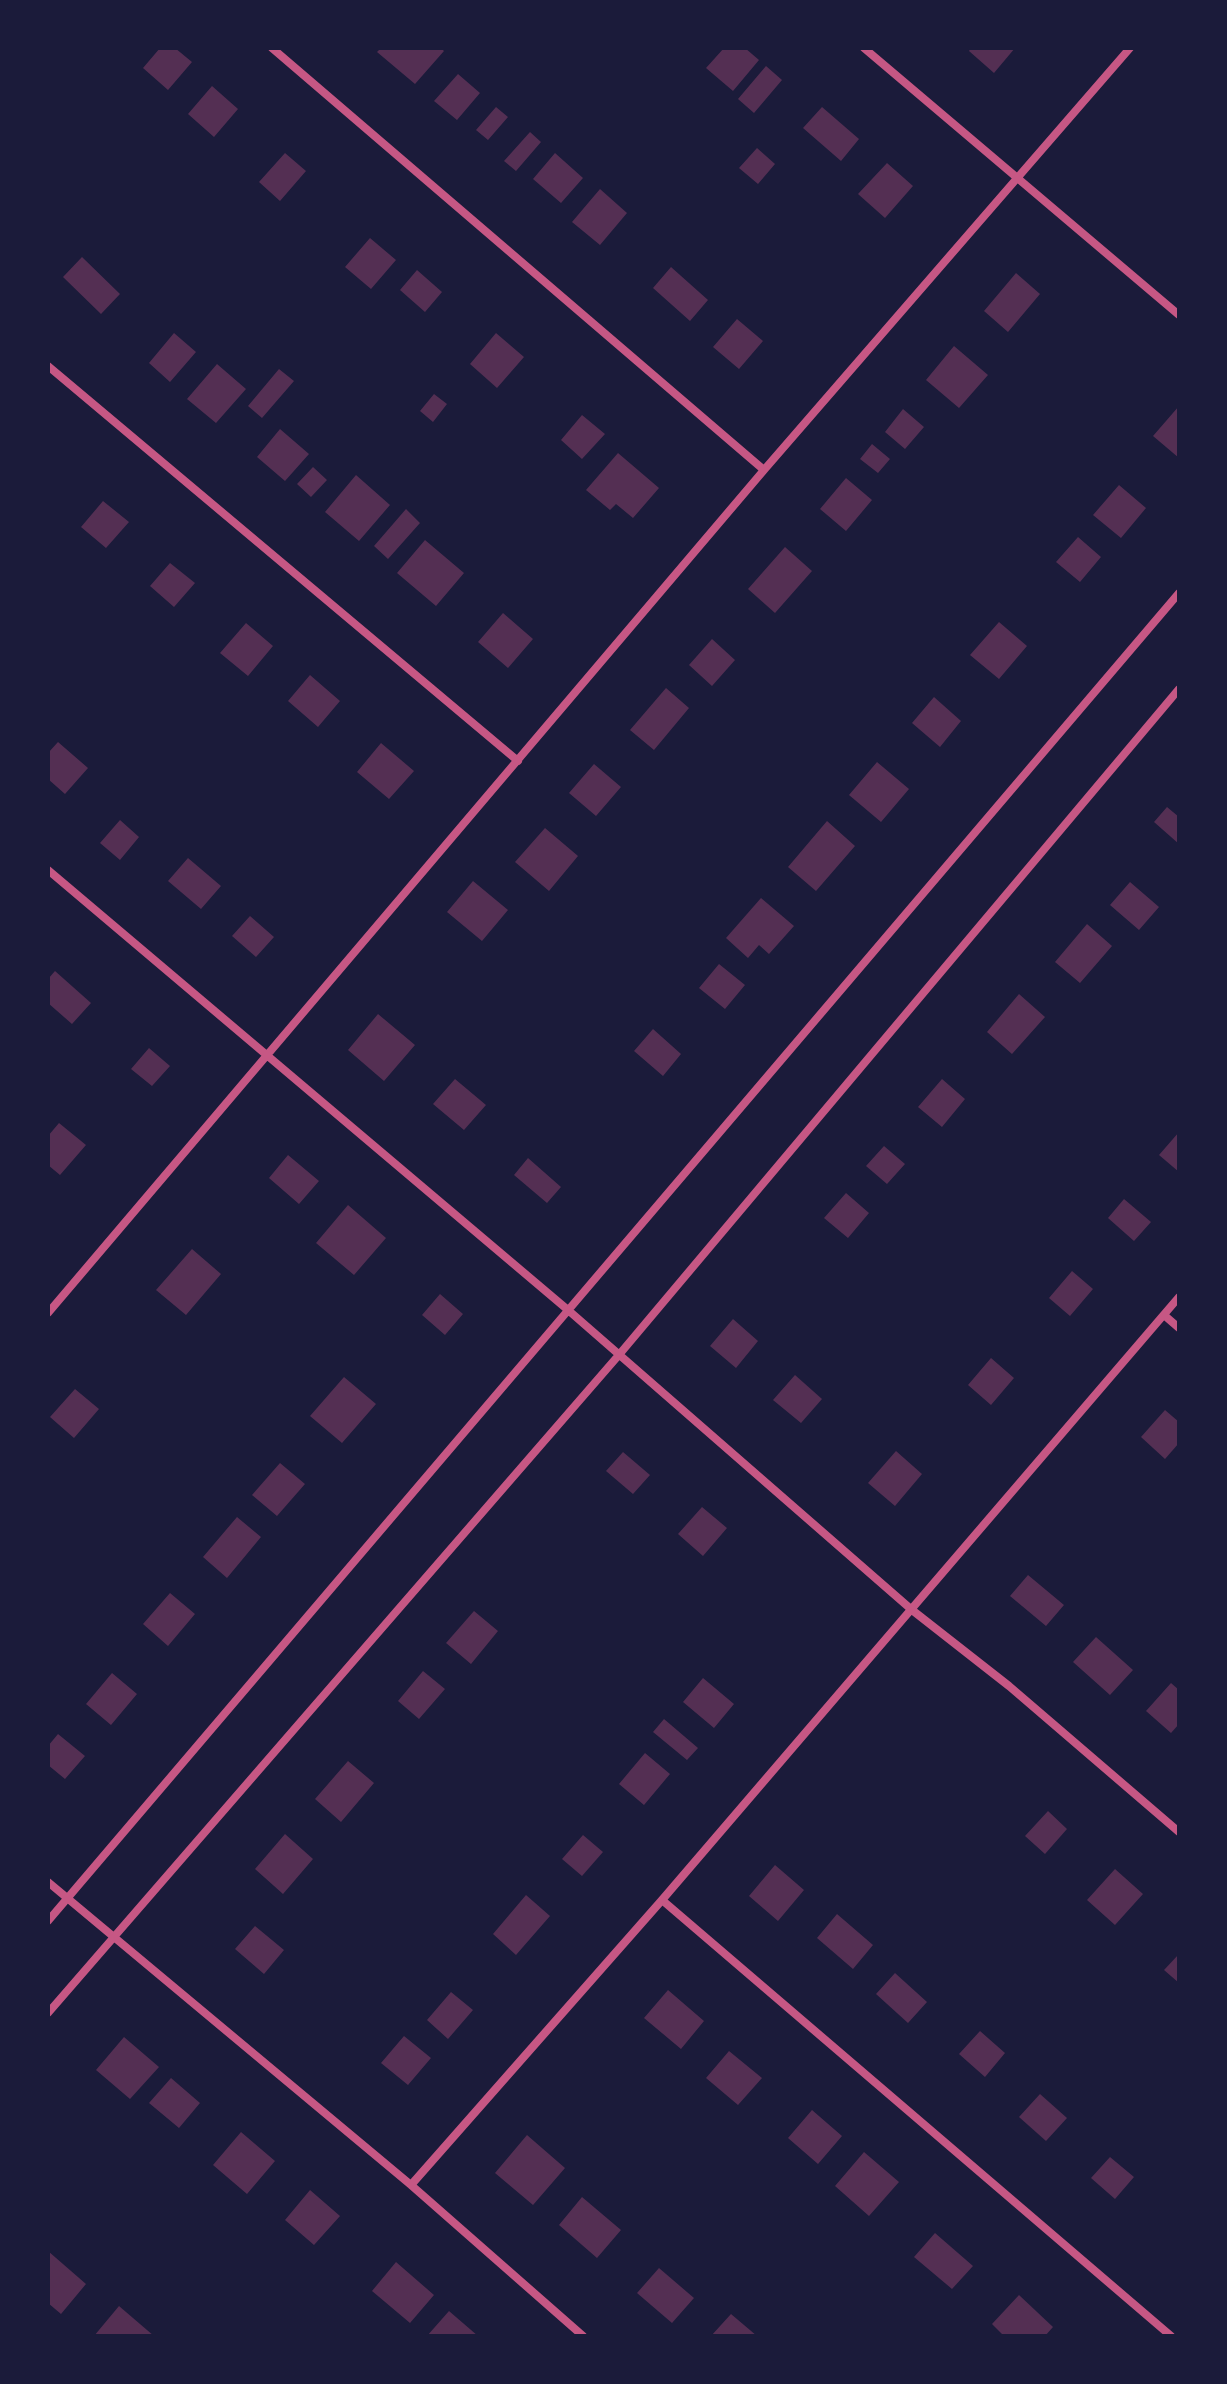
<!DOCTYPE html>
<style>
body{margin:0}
#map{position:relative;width:1227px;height:2384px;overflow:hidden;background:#1b1b3a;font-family:Arial,sans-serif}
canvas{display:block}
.frame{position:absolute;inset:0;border:50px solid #1b1b3a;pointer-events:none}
</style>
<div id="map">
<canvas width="1227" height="2384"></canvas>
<div class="frame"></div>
</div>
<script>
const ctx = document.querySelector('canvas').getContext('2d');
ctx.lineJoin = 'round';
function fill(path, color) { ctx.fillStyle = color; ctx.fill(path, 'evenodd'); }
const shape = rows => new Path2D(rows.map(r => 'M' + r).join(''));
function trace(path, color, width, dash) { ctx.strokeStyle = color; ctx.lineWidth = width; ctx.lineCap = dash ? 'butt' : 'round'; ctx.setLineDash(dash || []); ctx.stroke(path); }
fill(shape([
 [160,48,175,48,192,62,168,90,143,68],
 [381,48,441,48,444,51,415,84,377,52],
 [724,48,745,48,759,60,733,91,706,68],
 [971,48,1015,48,994,73,969,51],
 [766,66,782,80,754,113,738,99],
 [458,74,480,93,457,120,434,101],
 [212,86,238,109,214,137,188,114],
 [496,107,508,117,488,140,476,130],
 [822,107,859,139,841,161,803,128],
 [530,132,541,142,516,171,504,161],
 [757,148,775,164,758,184,739,168],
 [285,153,306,171,280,201,259,182],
 [555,153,583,178,561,203,533,179],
 [887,163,913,186,885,218,858,194],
 [600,189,627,213,600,245,572,222],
 [370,238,396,260,371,289,345,267],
 [82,257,120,294,101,314,63,277],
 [671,267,708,300,690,321,653,288],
 [417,270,442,292,425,312,400,290],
 [1016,273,1040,294,1008,332,984,311],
 [737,319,763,341,739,369,713,347],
 [174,333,196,352,170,382,149,363],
 [496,333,524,357,497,388,470,364],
 [954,346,988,375,959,408,926,380],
 [217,364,246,389,216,423,187,399],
 [279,369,294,381,262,418,248,406],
 [434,394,447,404,433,422,420,411],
 [1179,406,1179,458,1153,436],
 [903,409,924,427,905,449,885,432],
 [582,415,605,434,582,459,561,440],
 [280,429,309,454,285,481,257,457],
 [872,444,890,459,878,473,860,459],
 [618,453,659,488,633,518,616,504,610,510,586,490],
 [313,467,327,480,311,497,297,484],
 [356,475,390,505,359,541,325,512],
 [846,478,872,500,846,531,820,509],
 [1119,485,1146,508,1121,538,1093,515],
 [103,501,129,522,106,548,81,527],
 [406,509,420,523,388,559,374,546],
 [1078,537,1101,557,1080,582,1056,562],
 [425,540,464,573,436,606,397,573],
 [785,547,812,571,775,613,748,589],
 [170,563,195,583,174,607,150,586],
 [503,613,533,639,508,668,478,642],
 [999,622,1027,646,999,679,970,655],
 [246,623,273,646,248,676,220,653],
 [712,639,735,660,712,686,689,665],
 [310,675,340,701,318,727,288,701],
 [666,688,689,708,654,750,630,730],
 [934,697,961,721,940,747,912,723],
 [58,742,88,768,65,794,48,779,48,753],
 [381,743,414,771,389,799,357,772],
 [877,762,909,789,881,822,849,795],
 [594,764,621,787,596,816,569,793],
 [1167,807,1179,817,1179,844,1154,822],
 [120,820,139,837,120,860,100,843],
 [827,821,855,846,816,891,788,867],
 [545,828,578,856,549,891,515,862],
 [188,858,221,886,201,909,168,881],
 [473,881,508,910,482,941,447,912],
 [1130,882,1159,907,1139,930,1110,905],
 [761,898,794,926,769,954,759,945,748,958,726,938],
 [250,916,274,937,256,957,232,936],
 [1087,924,1112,946,1080,983,1055,962],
 [719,964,745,985,725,1009,699,988],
 [55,971,91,1003,72,1024,48,1003,48,979],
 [1019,994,1045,1017,1012,1054,987,1032],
 [378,1014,415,1045,384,1081,348,1050],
 [653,1029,681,1054,663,1076,634,1051],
 [149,1048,170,1066,152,1086,131,1069],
 [455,1079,486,1105,464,1130,433,1104],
 [942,1079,965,1099,942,1127,918,1107],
 [59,1123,86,1145,60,1175,48,1165,48,1136],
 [1179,1132,1179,1172,1159,1155],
 [884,1146,905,1164,887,1184,866,1166],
 [288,1155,319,1181,299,1204,269,1178],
 [528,1158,561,1187,547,1203,514,1175],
 [846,1193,869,1213,848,1238,824,1218],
 [1124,1199,1151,1222,1134,1241,1108,1218],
 [348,1205,386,1238,354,1275,316,1243],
 [192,1249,221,1274,186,1315,156,1290],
 [1072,1271,1093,1289,1070,1316,1049,1298],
 [440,1294,463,1314,445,1335,422,1315],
 [733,1319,758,1341,736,1368,710,1346],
 [991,1358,1014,1378,991,1405,968,1385],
 [795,1375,822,1399,801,1423,773,1400],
 [344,1377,376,1404,342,1443,310,1416],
 [75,1389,99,1409,74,1438,50,1417],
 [1165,1410,1179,1422,1179,1443,1165,1459,1141,1437],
 [896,1451,922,1474,895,1506,868,1483],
 [623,1452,650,1475,633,1494,606,1471],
 [280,1463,305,1484,277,1516,252,1495],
 [702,1507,727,1528,703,1556,678,1534],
 [237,1517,261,1537,227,1578,203,1557],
 [1028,1575,1064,1605,1046,1626,1010,1596],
 [170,1593,195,1614,168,1646,143,1624],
 [474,1611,498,1631,471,1664,446,1643],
 [1096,1637,1133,1670,1110,1695,1073,1662],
 [423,1671,445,1689,419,1719,398,1701],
 [112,1673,137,1694,111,1725,86,1704],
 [703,1678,734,1704,714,1728,683,1702],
 [1171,1683,1179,1690,1179,1724,1171,1733,1146,1711],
 [664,1719,698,1748,687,1760,653,1732],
 [58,1734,85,1756,65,1779,48,1765,48,1746],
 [645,1753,670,1774,644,1805,619,1784],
 [348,1761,374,1783,341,1822,315,1799],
 [1048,1811,1067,1829,1045,1854,1025,1836],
 [285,1834,313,1859,283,1894,255,1869],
 [583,1835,603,1852,582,1876,562,1859],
 [775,1865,804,1890,778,1921,749,1896],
 [1115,1869,1143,1894,1115,1925,1087,1900],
 [526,1895,550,1916,516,1955,493,1934],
 [837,1914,873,1945,853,1969,817,1938],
 [255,1926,284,1950,264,1974,235,1949],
 [1179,1954,1179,1983,1164,1970],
 [895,1973,927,2002,908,2023,876,1994],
 [668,1990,704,2021,681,2049,644,2018],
 [451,1992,473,2010,448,2039,427,2020],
 [980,2031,1005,2053,985,2077,959,2054],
 [404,2036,431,2058,408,2085,381,2063],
 [124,2037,159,2067,130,2099,96,2070],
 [729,2051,762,2078,738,2105,706,2078],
 [171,2078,200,2103,179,2128,149,2103],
 [1040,2094,1067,2118,1046,2141,1019,2117],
 [812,2110,842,2136,818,2164,788,2138],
 [241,2132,275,2161,247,2194,213,2165],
 [527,2135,565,2168,533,2205,495,2173],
 [864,2152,899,2182,869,2216,835,2186],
 [1110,2157,1134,2177,1115,2199,1091,2178],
 [310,2190,340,2216,314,2245,285,2220],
 [582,2197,621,2230,597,2258,559,2225],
 [935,2233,973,2266,952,2289,914,2257],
 [48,2251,86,2284,61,2314,48,2303],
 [396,2262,434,2295,410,2323,372,2291],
 [659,2268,694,2298,672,2323,637,2293],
 [1019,2295,1053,2327,1045,2336,1004,2336,992,2324],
 [119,2306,154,2336,94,2336],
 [449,2311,478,2336,427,2336],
 [731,2314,757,2336,711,2336]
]), '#542f53');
trace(shape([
 [272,48,764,470],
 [864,48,1179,315],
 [48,366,518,761],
 [48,870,568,1310,912,1610,1009,1686,1179,1832],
 [48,1313,764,470,1130,48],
 [1164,1315,1179,1328],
 [48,1882,411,2185,583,2336],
 [662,1900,1171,2336],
 [48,1921,1179,593],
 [48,2013,618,1356,1179,689],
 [411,2185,662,1900,1179,1297]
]), '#c65784', 8);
</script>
